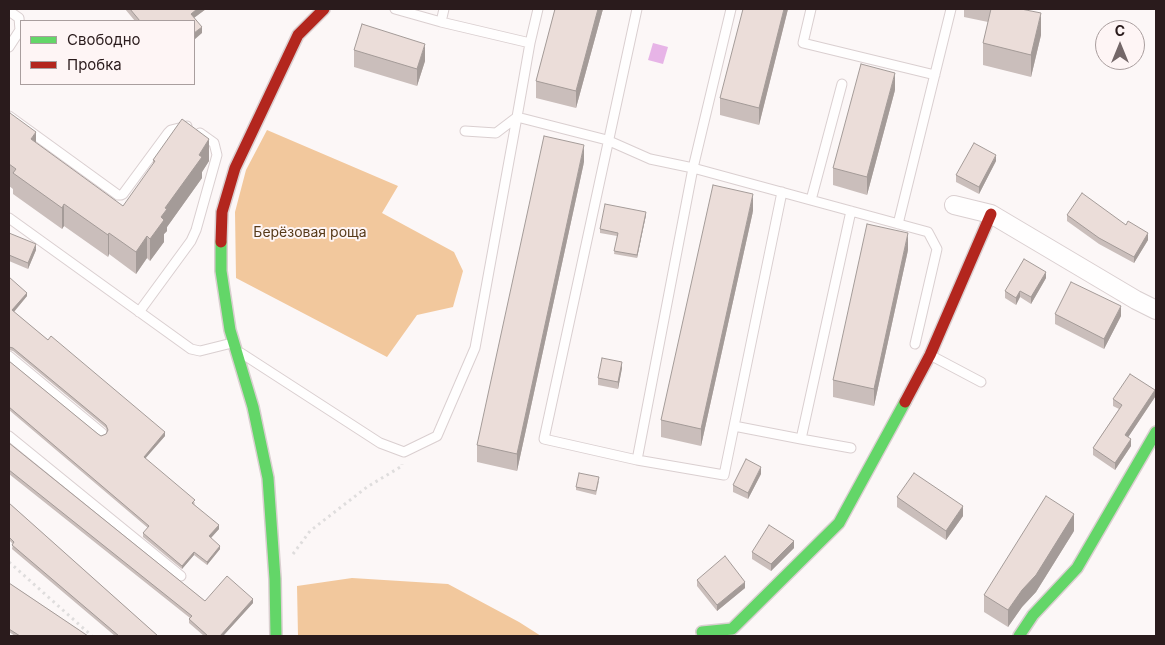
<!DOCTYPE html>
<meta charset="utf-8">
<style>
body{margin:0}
#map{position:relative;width:1165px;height:645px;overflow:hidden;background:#fcf7f7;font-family:Inter,sans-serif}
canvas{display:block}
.frame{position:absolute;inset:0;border:10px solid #2a1b1c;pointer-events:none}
.legend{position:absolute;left:20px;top:20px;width:175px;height:65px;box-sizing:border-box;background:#fef5f5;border:1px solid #a99e9e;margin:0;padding:6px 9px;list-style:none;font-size:15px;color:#2a1b1c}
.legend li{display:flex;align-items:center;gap:10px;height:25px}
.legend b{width:25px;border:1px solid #a99e9e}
.north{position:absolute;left:1095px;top:20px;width:50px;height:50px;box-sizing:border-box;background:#fef5f5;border:1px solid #a99e9e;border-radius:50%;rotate:0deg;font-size:14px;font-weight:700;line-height:20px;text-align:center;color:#2a1b1c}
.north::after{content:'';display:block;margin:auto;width:18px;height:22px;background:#746869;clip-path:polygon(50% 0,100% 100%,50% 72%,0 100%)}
</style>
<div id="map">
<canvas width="1165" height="645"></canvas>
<div class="frame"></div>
<ul class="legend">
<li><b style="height:6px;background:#63d668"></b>Свободно</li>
<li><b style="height:6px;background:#b3261e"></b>Пробка</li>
</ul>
<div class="north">С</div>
</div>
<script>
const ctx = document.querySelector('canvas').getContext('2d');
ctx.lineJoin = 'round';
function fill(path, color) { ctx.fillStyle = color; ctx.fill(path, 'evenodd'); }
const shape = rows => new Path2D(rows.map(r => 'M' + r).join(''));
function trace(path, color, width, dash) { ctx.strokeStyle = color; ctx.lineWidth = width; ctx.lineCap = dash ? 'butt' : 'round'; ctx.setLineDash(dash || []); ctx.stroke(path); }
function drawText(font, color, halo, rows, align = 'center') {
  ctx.font = font + ' Inter,sans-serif'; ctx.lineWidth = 4; ctx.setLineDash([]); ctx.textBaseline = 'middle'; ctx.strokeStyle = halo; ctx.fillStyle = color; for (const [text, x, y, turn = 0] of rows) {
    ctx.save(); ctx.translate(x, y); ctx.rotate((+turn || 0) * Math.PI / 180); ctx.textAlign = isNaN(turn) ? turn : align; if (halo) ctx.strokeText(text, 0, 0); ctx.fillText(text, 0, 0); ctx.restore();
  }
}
fill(shape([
 [267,130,398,186,382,213,454,252,463,271,453,307,417,315,387,357,236,278,235,212,246,170],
 [352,578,448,584,519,622,541,636,298,636,297,586]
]), '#f2c89d');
fill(shape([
 [653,43,668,47,663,64,648,60]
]), '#e7b4e7');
const lane = shape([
 [395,9,441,22,530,43,517,117,607,140,650,159,693,168,928,232,937,249,915,344],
 [637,9,544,439,637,460,693,168,731,9],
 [811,9,803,43,935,75],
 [9,11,19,18,20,30,9,47],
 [441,22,444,9],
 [530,43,538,9],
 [9,116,118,195,121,195,123,194,168,133,171,130,187,126],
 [811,200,842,84],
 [9,218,191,349,200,351,232,343],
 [898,224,951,9],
 [139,312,191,241,196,230,217,155,214,143,200,133],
 [241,353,380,443,404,452,437,436,475,348,517,117,496,133,465,131],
 [930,355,981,382],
 [9,356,102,433],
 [734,426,801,439],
 [9,436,181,576],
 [851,448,801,439,851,211],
 [637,460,724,475,782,192]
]);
const street = shape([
 [954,205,991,214,1136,300,1156,310]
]);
const fast = shape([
 [221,242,221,271,230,330,253,407,268,478,275,579,276,636],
 [702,632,732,629,839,523,905,402],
 [1019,636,1033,615,1077,568,1156,432]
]);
const jam = shape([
 [221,242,222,212,235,168,298,35,324,9],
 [905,402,930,355,991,214]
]);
trace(lane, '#dacfd0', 11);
trace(street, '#dacfd0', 20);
trace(fast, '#dacfd0', 14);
trace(jam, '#dacfd0', 14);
trace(shape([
 [293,554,310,531,367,487,402,466,402,464],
 [9,562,92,636]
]), '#dfdddd', 3, [2.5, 4]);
trace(lane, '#fffefe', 9);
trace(street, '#fffefe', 18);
trace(fast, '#63d668', 11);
trace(jam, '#b3261e', 11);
fill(shape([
 [125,9,206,9,194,18,202,33,194,21,135,21],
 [555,9,603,9,576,108,536,98,536,81],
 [788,9,759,125,720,115,720,98],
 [964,9,1021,9,1041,35,1031,77,983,65,983,43,988,22,964,17],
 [354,50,425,61,417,86,354,67],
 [895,90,867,195,833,185,833,168],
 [9,114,36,143,123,206,153,165,153,160,209,161,202,172,202,178,167,227,167,231,164,234,164,242,150,261,147,258,136,274,109,254,108,257,64,226,62,229,13,194,13,189,9,186],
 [996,161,979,194,956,182,956,175],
 [584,162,517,471,477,462,477,445],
 [753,211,701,446,661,437,661,420],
 [646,215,637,258,614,254,617,236,600,233,600,229],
 [1067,215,1126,225,1148,240,1134,263,1099,244,1067,221],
 [9,233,36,250,28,269,9,261],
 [908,250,874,406,833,397,833,380],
 [9,277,27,296,14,312,165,436,145,458,195,503,194,504,219,529,211,538,220,549,207,565,194,555,182,569,143,537,143,533,148,528,9,410,9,361,98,434,101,436,106,434,107,432,106,428,13,351,9,350],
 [1046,278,1031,304,1020,297,1016,305,1005,298,1005,291],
 [1055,314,1121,316,1104,349,1055,324],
 [622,368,618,389,598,385,598,378],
 [1155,397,1128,437,1131,446,1115,470,1093,455,1093,448,1119,409,1113,406,1113,399],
 [9,443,205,601,253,603,223,636,204,636,189,623,189,619,190,618,9,474],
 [761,474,748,499,733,492,733,485],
 [599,481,596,495,576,490,576,487],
 [897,497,963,516,946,540,897,507],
 [9,503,158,636,115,636,12,549,13,544,9,540],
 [1074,531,1036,592,1022,607,1008,627,984,612,984,595],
 [794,548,771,571,752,559,752,552],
 [697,580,745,588,717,611,697,586],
 [9,583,88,636,15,636,9,632]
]), '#cabebb');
fill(shape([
 [197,9,206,9,191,20,191,14],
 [598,9,603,9,576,108,576,91],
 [784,9,788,9,759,125,759,108],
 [1041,13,1041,35,1031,77,1031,55],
 [202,27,202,33,194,40,194,33],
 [425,44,425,61,417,86,417,69],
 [895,73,895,90,867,195,867,177],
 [36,132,36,154,31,139],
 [209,139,209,161,202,172,202,178,167,227,167,231,164,234,164,242,150,261,150,239,165,208],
 [584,145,584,162,517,471,517,454],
 [996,155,996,161,979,194,979,187],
 [753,194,753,211,701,446,701,429],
 [64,204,64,226,62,229,62,208],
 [646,212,646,215,637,258,637,255],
 [109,233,109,254,108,257,108,235],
 [908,233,908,250,874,406,874,389],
 [1148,233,1148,240,1134,263,1134,257],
 [147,236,147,258,136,274,136,252],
 [36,244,36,250,28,269,28,263],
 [1046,272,1046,278,1031,304,1031,297],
 [1020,291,1020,297,1016,305,1016,298],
 [27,293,27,296,12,314,12,310],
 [1121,306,1121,316,1104,349,1104,339],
 [622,362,622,368,618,389,618,382],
 [1155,390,1155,397,1125,442,1125,435],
 [165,432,165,436,144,460,144,457],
 [1131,439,1131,446,1115,470,1115,463],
 [761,467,761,474,748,499,748,493],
 [963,506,963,516,946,540,946,531],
 [1074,514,1074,531,1036,592,1022,607,1008,627,1008,610],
 [219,525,219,529,209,540,209,536],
 [794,541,794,548,771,571,771,564],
 [220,546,220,549,207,565,207,562],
 [194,552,194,555,182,569,182,566],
 [745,582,745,588,717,611,717,605],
 [253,599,253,603,223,636,220,636]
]), '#a49b98');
const building = shape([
 [130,9,197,9,191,14,202,27,194,33,194,21,140,21,130,9],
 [555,9,598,9,576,91,536,81,555,9],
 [743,9,784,9,759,108,720,98,743,9],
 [991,9,1021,9,1041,13,1031,55,983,43,991,9],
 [362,24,425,44,417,69,354,50,362,24],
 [861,64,895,73,867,177,833,168,861,64],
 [10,113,36,132,31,139,123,206,155,161,153,160,182,119,209,139,199,155,202,157,165,208,167,209,161,217,164,220,150,239,147,236,136,252,109,233,108,235,64,204,62,208,13,173,16,169,9,164,9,114,10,113],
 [544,136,584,145,517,454,477,445,544,136],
 [974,143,996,155,979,187,956,175,974,143],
 [713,185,753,194,701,429,661,420,713,185],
 [1082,193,1126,225,1128,221,1148,233,1134,257,1099,238,1067,215,1082,193],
 [605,204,646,212,637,255,614,251,618,233,600,229,605,204],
 [867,224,908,233,874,389,833,380,867,224],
 [9,233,36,244,28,263,9,255,9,233],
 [1024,259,1046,272,1031,297,1020,291,1016,298,1005,291,1024,259],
 [9,277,27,293,12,310,48,340,51,336,165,432,144,457,195,500,192,503,219,525,209,536,220,546,207,562,194,552,182,566,143,533,149,526,9,407,9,361,98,434,101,436,106,434,108,430,106,425,13,348,9,347,9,277],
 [1071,282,1121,306,1104,339,1055,314,1071,282],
 [602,358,622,362,618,382,598,378,602,358],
 [1130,374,1155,390,1125,435,1131,439,1115,463,1093,448,1122,405,1113,399,1130,374],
 [9,443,205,601,227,576,253,599,220,636,208,636,189,619,192,616,9,470,9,443],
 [746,459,761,467,748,493,733,485,746,459],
 [579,473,599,477,596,491,576,487,579,473],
 [914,473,963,506,946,531,897,497,914,473],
 [1046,496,1074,514,1036,575,1022,590,1008,610,984,595,1046,496],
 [9,503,158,636,119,636,12,545,14,542,9,537,9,503],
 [769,525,794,541,771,564,752,552,769,525],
 [725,556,745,582,717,605,697,580,725,556],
 [9,583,88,636,20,636,9,629,9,583]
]);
fill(building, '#ebddd9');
trace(building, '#a49b98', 1);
drawText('14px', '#573a19', '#fef5f5', [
 ["Берёзовая роща",310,233]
]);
</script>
